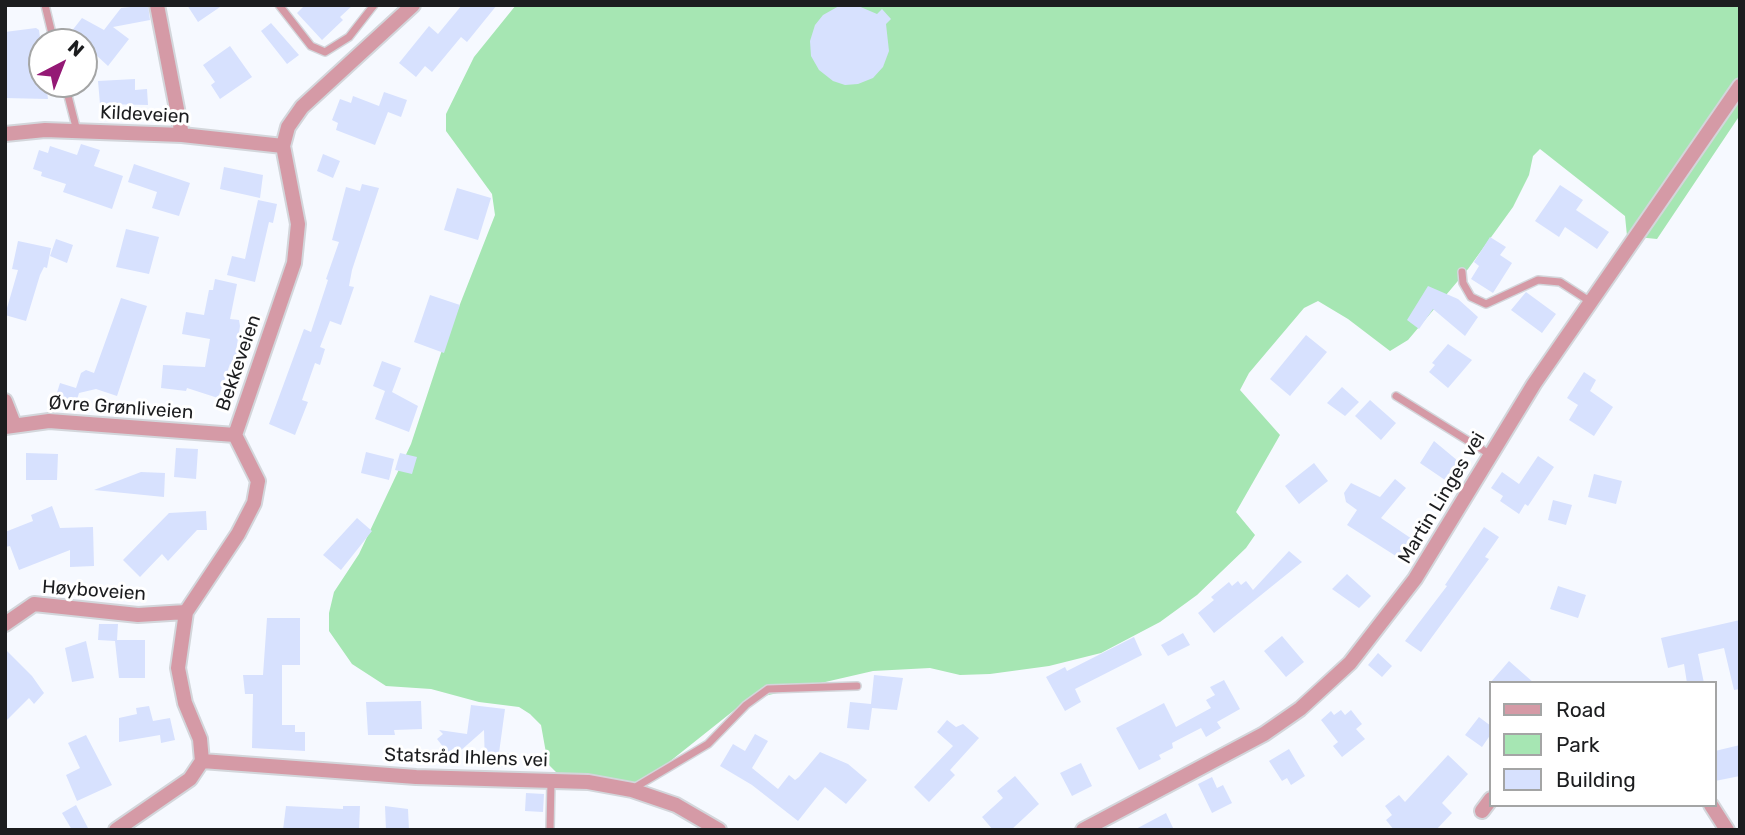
<!DOCTYPE html>
<meta charset="utf-8">
<style>
body{margin:0}
#map{position:relative;width:1745px;height:835px;overflow:hidden;background:#f6f9ff;font-family:Rubik,sans-serif}
canvas{display:block}
.frame{position:absolute;inset:0;border:7px solid #1c1d1f;pointer-events:none}
.legend{position:absolute;left:1489px;top:681px;width:228px;height:126px;box-sizing:border-box;background:#fff;border:2px solid #a4a5a5;margin:0;padding:9px 12px;list-style:none;font-size:21px;color:#1c1d1f}
.legend li{display:flex;align-items:center;gap:14px;height:35px}
.legend b{width:35px;border:2px solid #a4a5a5}
.north{position:absolute;left:28px;top:28px;width:70px;height:70px;box-sizing:border-box;background:#fff;border:2px solid #a4a5a5;border-radius:50%;rotate:42deg;font-size:19px;font-weight:700;line-height:28px;text-align:center;color:#1c1d1f}
.north::after{content:'';display:block;margin:auto;width:24px;height:32px;background:#941975;clip-path:polygon(50% 0,100% 100%,50% 72%,0 100%)}
</style>
<div id="map">
<canvas width="1745" height="835"></canvas>
<div class="frame"></div>
<ul class="legend">
<li><b style="height:9px;background:#d59aa6"></b>Road</li>
<li><b style="height:19px;background:#a6e6b3"></b>Park</li>
<li><b style="height:19px;background:#d7e1fe"></b>Building</li>
</ul>
<div class="north">N</div>
</div>
<script>
const ctx = document.querySelector('canvas').getContext('2d');
ctx.lineJoin = 'round';
function fill(path, color) { ctx.fillStyle = color; ctx.fill(path, 'evenodd'); }
const shape = rows => new Path2D(rows.map(r => 'M' + r).join(''));
function trace(path, color, width, dash) { ctx.strokeStyle = color; ctx.lineWidth = width; ctx.lineCap = dash ? 'butt' : 'round'; ctx.setLineDash(dash || []); ctx.stroke(path); }
function drawText(font, color, halo, rows, align = 'center') {
  ctx.font = font + ' Rubik,sans-serif'; ctx.lineWidth = 6; ctx.setLineDash([]); ctx.textBaseline = 'middle'; ctx.strokeStyle = halo; ctx.fillStyle = color; for (const [text, x, y, turn = 0] of rows) {
    ctx.save(); ctx.translate(x, y); ctx.rotate((+turn || 0) * Math.PI / 180); ctx.textAlign = isNaN(turn) ? turn : align; if (halo) ctx.strokeText(text, 0, 0); ctx.fillText(text, 0, 0); ctx.restore();
  }
}
fill(shape([
 [516,5,1740,5,1740,115,1657,239,1627,236,1625,216,1540,149,1533,156,1529,175,1513,207,1468,269,1408,340,1390,351,1348,319,1318,301,1304,308,1249,373,1240,390,1280,435,1236,512,1255,535,1246,548,1197,595,1160,622,1101,653,1049,666,990,674,960,675,930,668,873,671,747,700,639,786,559,775,548,764,541,725,530,714,519,707,479,702,431,689,386,686,352,664,329,631,329,613,334,592,359,554,411,444,442,350,495,215,492,194,446,131,446,114,474,57]
]), '#a6e6b3');
fill(shape([
 [148,5,150,20,113,27,129,39,108,66,71,32,82,18,104,30,121,8],
 [187,5,223,5,198,22],
 [305,5,353,5,340,17,343,20,322,40,297,13],
 [462,5,497,5,467,42,461,37,432,72,425,66,416,77,399,63,429,26,438,34],
 [856,5,877,14,882,9,891,19,886,24,889,51,883,67,873,78,858,84,845,85,833,81,819,70,811,56,810,41,815,25,823,15,839,6],
 [271,23,299,55,287,64,261,31],
 [36,28,39,30,42,52,42,84,46,84,48,99,5,98,5,32],
 [230,46,252,77,220,99,211,85,215,82,203,65],
 [135,79,135,90,147,89,148,105,100,104,98,81],
 [384,92,407,100,401,117,388,112,375,145,336,130,338,123,332,120,340,99,351,103,353,96,379,106],
 [81,144,100,150,94,166,123,176,112,209,63,192,66,184,41,176,42,172,33,169,39,150,48,153,50,146,77,155],
 [323,154,340,161,333,178,317,171],
 [134,164,190,183,179,216,152,208,157,192,128,182],
 [224,167,263,175,260,198,220,189],
 [362,184,379,188,352,270,349,286,354,287,341,325,330,321,320,347,325,349,320,365,315,363,302,400,308,402,295,435,269,424,304,329,311,332,328,280,326,279,339,242,332,240,346,187,360,191],
 [1560,185,1583,200,1576,210,1609,232,1597,249,1565,227,1559,237,1535,221],
 [457,188,491,198,478,240,444,230],
 [258,200,277,204,273,223,269,222,255,282,227,275,232,256,245,259],
 [126,229,159,237,149,274,116,267],
 [1490,237,1506,247,1500,255,1512,263,1493,293,1471,279,1479,266,1474,262],
 [56,239,73,245,67,263,50,256],
 [18,241,51,248,47,268,44,267,40,275,26,321,5,315,18,270,12,269],
 [215,279,237,284,230,319,239,320,240,326,236,351,242,353,239,366,230,364,218,398,187,388,186,391,161,388,163,365,205,367,210,339,182,334,186,312,204,315,209,290,213,290],
 [1428,286,1458,299,1478,317,1465,336,1433,309,1419,329,1407,320],
 [1526,292,1556,314,1542,333,1511,310],
 [430,295,460,305,444,353,414,342],
 [121,298,147,306,117,396,96,389,79,393,75,406,55,399,60,383,76,388,81,373,86,370,94,373],
 [1306,335,1327,352,1290,396,1270,379],
 [1448,344,1472,360,1448,388,1429,372,1435,365,1432,363],
 [382,361,401,368,392,392,418,406,409,432,375,419,385,391,373,386],
 [1584,372,1596,380,1590,391,1613,407,1594,436,1569,420,1578,405,1567,398],
 [1342,387,1359,402,1345,416,1327,403],
 [1370,400,1396,423,1381,440,1355,416],
 [1434,441,1458,461,1445,480,1420,463],
 [176,448,198,449,196,479,174,477],
 [366,452,394,459,389,480,361,473],
 [26,453,58,454,57,480,26,480],
 [400,453,417,457,412,474,395,470],
 [1538,456,1554,467,1528,506,1525,504,1519,514,1500,501,1503,496,1491,488,1502,472,1519,484],
 [1314,463,1328,481,1299,504,1285,486],
 [141,472,165,473,164,497,94,490],
 [1594,474,1622,481,1616,504,1588,497],
 [1395,479,1406,488,1381,518,1412,539,1399,558,1347,525,1357,510,1346,502,1344,493,1351,483,1380,497],
 [1553,500,1572,505,1566,525,1548,520],
 [52,506,60,528,93,527,94,566,70,567,70,550,19,570,10,546,5,547,5,532,33,521,31,515],
 [206,511,207,530,197,530,168,561,162,554,140,577,123,560,169,513],
 [357,518,372,531,341,570,323,555],
 [1484,527,1499,537,1485,557,1489,559,1421,652,1405,641,1447,586,1445,585],
 [1289,551,1302,562,1214,633,1198,613,1214,600,1211,597,1229,582,1232,586,1238,581,1241,585,1246,581,1253,590],
 [1347,574,1371,596,1359,608,1332,589],
 [1558,586,1586,595,1578,618,1550,609],
 [267,618,300,618,300,665,282,665,282,725,295,725,295,732,305,732,305,751,252,748,253,694,245,694,243,675,263,675],
 [1740,620,1740,689,1734,690,1724,648,1698,654,1704,683,1687,683,1684,664,1668,668,1661,638],
 [99,624,118,624,117,640,145,640,145,678,119,678,115,641,98,640],
 [1183,633,1190,645,1168,656,1161,645],
 [1282,636,1304,662,1286,677,1264,651],
 [1134,637,1142,655,1075,689,1081,702,1065,711,1046,677,1065,667,1067,671],
 [86,641,94,678,72,682,65,648],
 [5,649,32,676,44,693,34,704,29,698,5,722],
 [1378,653,1392,666,1382,677,1368,665],
 [1509,661,1534,683,1490,683],
 [874,675,903,678,897,710,872,708,869,730,847,728,850,702,871,704],
 [1224,680,1240,709,1217,722,1221,728,1206,737,1201,728,1172,743,1173,748,1159,755,1161,759,1139,770,1116,728,1164,703,1176,727,1211,708,1206,700,1215,695,1210,687],
 [421,701,422,729,394,730,395,735,368,735,366,702],
 [471,705,505,709,499,753,509,753,507,767,485,766,484,730,459,752,455,747,448,753,437,739,443,734,439,730,467,734],
 [149,706,153,721,170,718,175,740,161,743,160,735,119,742,119,718,137,714,136,708],
 [1341,710,1345,715,1351,710,1362,724,1356,729,1365,739,1342,757,1333,746,1338,742,1321,720,1331,711,1334,715],
 [1479,717,1491,726,1491,734,1482,747,1465,735],
 [947,720,956,727,963,724,979,738,950,770,955,775,929,802,914,787,953,746,937,732],
 [755,734,768,741,752,768,778,789,789,775,795,780,799,777,820,752,848,764,867,780,846,804,825,787,798,821,752,785,720,766,733,744,745,751],
 [86,735,112,785,77,801,66,775,80,768,68,743],
 [1740,745,1740,776,1715,781,1715,751],
 [1289,749,1305,776,1291,785,1287,778,1282,781,1269,761],
 [1448,755,1468,774,1442,803,1452,813,1436,830,1394,830,1386,820,1392,815,1385,806,1399,795,1405,802],
 [1081,763,1092,786,1072,796,1060,773],
 [1015,776,1039,804,1011,830,993,830,982,817,1003,798,997,791],
 [1212,777,1217,788,1223,785,1232,803,1212,813,1198,784],
 [526,793,544,794,543,812,525,811],
 [76,805,89,830,72,830,62,813],
 [286,806,343,809,343,806,360,806,359,830,283,830],
 [385,806,408,809,409,830,386,830],
 [1166,813,1174,830,1134,830]
]), '#d7e1fe');
const service = shape([
 [45,5,54,42],
 [279,5,311,46,325,52,349,37,374,5],
 [65,84,77,131],
 [1462,272,1463,283,1471,297,1486,304,1538,280,1560,282,1591,302],
 [1396,396,1491,455],
 [634,788,708,744,746,705,768,689,857,686],
 [550,830,551,781]
]);
const minor = shape([
 [157,5,182,135],
 [5,134,45,130,182,135,283,146],
 [5,401,14,424],
 [5,427,49,421,235,435],
 [5,624,34,604,138,615,186,612],
 [202,761,200,739,185,703,178,668,186,612,238,534,254,503,258,481,235,435,294,263,298,224,283,146,288,127,302,107,413,5],
 [202,761,416,777,588,782,632,790,676,805,719,830],
 [1711,805,1727,830],
 [1482,811,1491,799],
 [116,830,190,779,202,761],
 [1083,830,1264,734,1300,709,1350,663,1415,579,1534,384,1740,86]
]);
trace(service, '#d3d6db', 10);
trace(minor, '#d3d6db', 18);
trace(service, '#d59aa6', 7);
trace(minor, '#d59aa6', 14);
drawText('19px', '#1c1d1f', '#fff', [
 ["Kildeveien",145,115,3],
 ["Bekkeveien",239,363,-71],
 ["Øvre Grønliveien",121,408,4],
 ["Martin Linges vei",1442,498,-59],
 ["Høyboveien",94,591,4],
 ["Statsråd Ihlens vei",466,758,2]
]);
</script>
